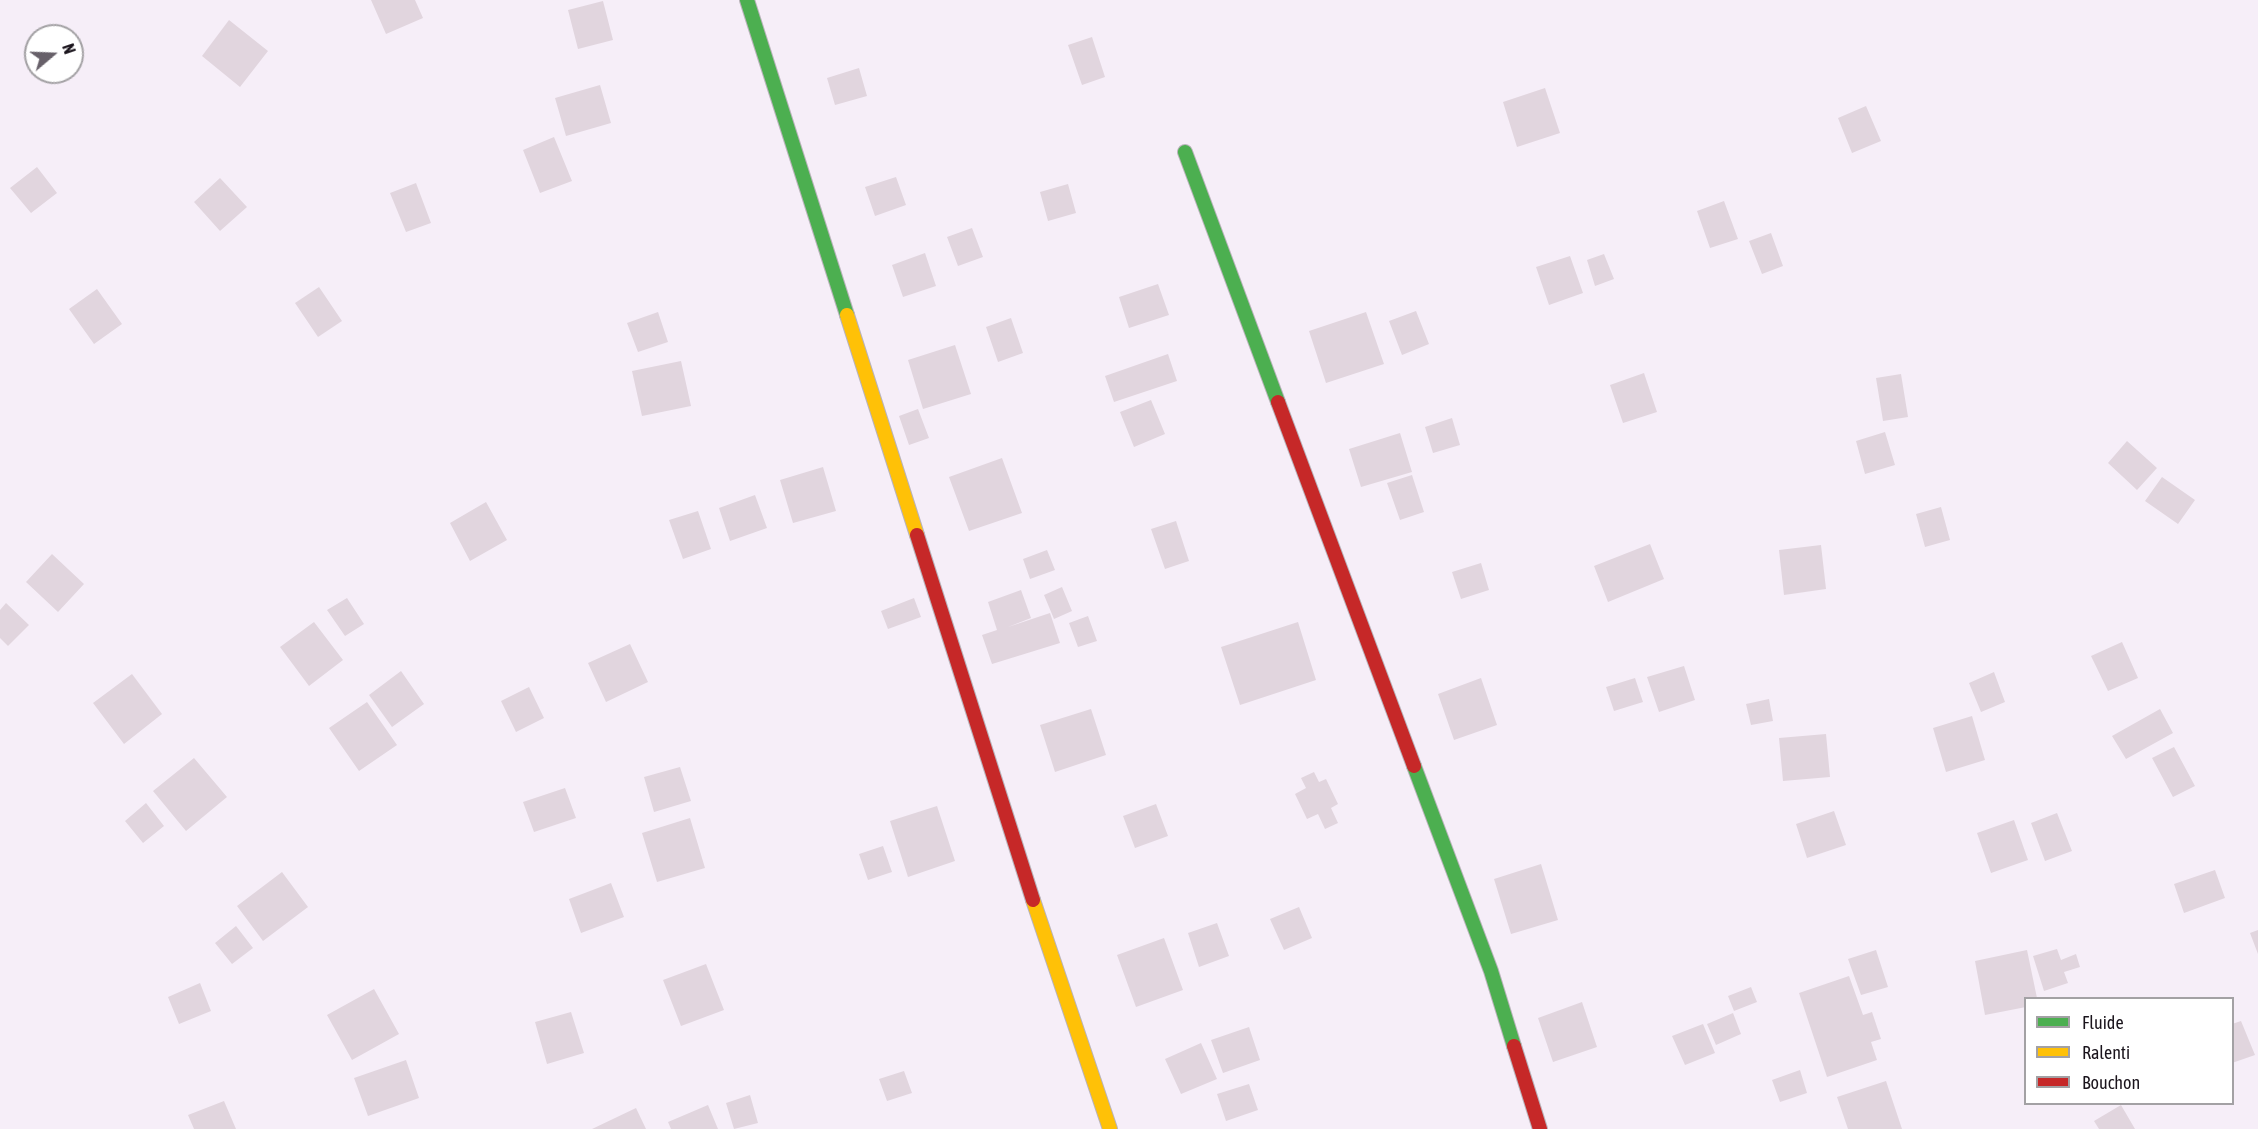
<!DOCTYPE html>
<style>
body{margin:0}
#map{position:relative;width:2258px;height:1129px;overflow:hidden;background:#f6eef8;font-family:"Asap Condensed",sans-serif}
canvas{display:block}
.legend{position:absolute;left:2024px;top:997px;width:210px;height:108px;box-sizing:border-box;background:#fff;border:2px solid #a3a1a4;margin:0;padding:8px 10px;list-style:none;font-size:18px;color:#1a141c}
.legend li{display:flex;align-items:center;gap:12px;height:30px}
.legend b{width:30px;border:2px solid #a3a1a4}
.north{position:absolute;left:24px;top:24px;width:60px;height:60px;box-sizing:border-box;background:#fff;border:2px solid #a3a1a4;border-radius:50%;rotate:71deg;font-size:16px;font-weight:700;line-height:24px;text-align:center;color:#1a141c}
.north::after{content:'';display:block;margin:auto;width:21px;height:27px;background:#676069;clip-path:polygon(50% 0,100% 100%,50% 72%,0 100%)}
</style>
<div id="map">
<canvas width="2258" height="1129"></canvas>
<ul class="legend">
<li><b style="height:8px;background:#4caf50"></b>Fluide</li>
<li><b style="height:8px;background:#ffc107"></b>Ralenti</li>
<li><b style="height:8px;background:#c62828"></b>Bouchon</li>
</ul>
<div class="north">N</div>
</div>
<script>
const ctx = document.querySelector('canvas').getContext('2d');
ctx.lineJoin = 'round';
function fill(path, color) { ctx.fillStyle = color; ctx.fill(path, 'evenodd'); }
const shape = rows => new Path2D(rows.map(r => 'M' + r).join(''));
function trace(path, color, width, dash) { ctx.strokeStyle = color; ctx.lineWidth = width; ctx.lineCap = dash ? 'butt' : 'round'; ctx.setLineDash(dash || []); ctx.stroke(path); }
fill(shape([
 [371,0,415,0,423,18,386,34],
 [603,1,613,40,578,49,568,10],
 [229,20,268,51,240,87,202,56],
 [1092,37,1105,77,1082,85,1068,45],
 [859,68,867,96,835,105,827,78],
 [600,85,611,123,566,136,555,98],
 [1545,88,1560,133,1517,147,1503,102],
 [1866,106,1881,141,1852,153,1838,118],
 [554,137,572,181,540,193,523,150],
 [37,167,57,193,31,213,10,188],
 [896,177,906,205,875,216,865,187],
 [220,178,247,207,220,231,194,202],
 [416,183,431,223,406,232,390,193],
 [1068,184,1076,213,1048,221,1040,192],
 [1724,201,1738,239,1710,248,1697,211],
 [972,228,983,257,958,266,947,237],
 [1771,233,1783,266,1762,274,1749,241],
 [925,253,936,286,903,297,892,265],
 [1604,254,1614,279,1595,286,1587,260],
 [1570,256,1583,293,1549,305,1536,267],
 [1158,284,1169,315,1129,328,1119,297],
 [319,287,342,321,318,337,295,303],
 [97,289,122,324,94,344,69,309],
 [1416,311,1429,344,1402,355,1389,321],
 [658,312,668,342,638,352,627,323],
 [1366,312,1384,364,1326,383,1309,331],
 [1011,318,1023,353,998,362,986,327],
 [955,345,971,394,923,409,908,360],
 [1168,354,1177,381,1114,402,1105,376],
 [681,361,691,406,642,416,632,371],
 [1644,373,1657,412,1623,423,1610,385],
 [1901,374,1908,417,1883,421,1876,378],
 [1151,400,1165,434,1134,447,1120,412],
 [918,409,929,438,909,445,899,416],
 [1452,418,1460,445,1433,453,1425,427],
 [1885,432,1895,465,1865,474,1856,441],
 [1400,433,1412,472,1361,487,1349,449],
 [2127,441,2157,468,2137,490,2108,463],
 [1002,458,1022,513,969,531,949,477],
 [823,467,836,511,793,523,780,480],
 [1412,475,1424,512,1400,520,1387,483],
 [2162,477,2195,500,2178,524,2145,501],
 [755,495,767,528,730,541,719,508],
 [486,502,507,540,470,561,450,523],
 [1941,507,1950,540,1925,547,1916,514],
 [698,511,711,549,683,559,669,520],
 [1176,521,1189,561,1165,569,1151,529],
 [1650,544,1664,579,1608,602,1594,566],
 [1821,545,1826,589,1784,595,1779,550],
 [1047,550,1055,570,1030,579,1023,559],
 [52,554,84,584,58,612,26,582],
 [1481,563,1489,590,1461,599,1452,572],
 [1062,587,1072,611,1054,619,1044,595],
 [1021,590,1031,618,1008,627,1050,613,1060,643,992,664,982,635,997,630,988,602],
 [347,598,364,624,345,636,327,610],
 [914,598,921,617,888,629,881,611],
 [6,603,29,625,8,646,0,638,0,610],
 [1088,616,1097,641,1078,647,1069,623],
 [314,622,343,660,309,686,280,647],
 [1298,622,1316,680,1240,705,1221,647],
 [2122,642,2138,678,2108,691,2091,656],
 [630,644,648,682,606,702,588,663],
 [1684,666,1695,700,1659,712,1647,677],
 [401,671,424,704,392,727,369,695],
 [1994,672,2005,702,1981,712,1969,683],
 [132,674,162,714,124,744,93,703],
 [1481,678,1497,725,1454,740,1438,694],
 [1635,678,1643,702,1614,711,1606,687],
 [529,687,544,718,516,732,501,701],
 [1769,699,1773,721,1751,725,1746,704],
 [367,702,397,745,359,771,329,728],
 [1091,709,1106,755,1055,772,1040,725],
 [2160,709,2173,733,2126,759,2112,736],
 [1972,716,1985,760,1946,772,1933,728],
 [1826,734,1830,777,1783,781,1779,738],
 [2174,747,2195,786,2173,797,2152,758],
 [194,758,227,797,186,831,153,791],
 [680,767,691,801,654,812,644,777],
 [1314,772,1319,782,1326,779,1338,804,1331,808,1338,823,1325,829,1318,814,1307,819,1295,794,1306,788,1301,778],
 [565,788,576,818,534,832,523,802],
 [146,803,164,826,143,843,125,821],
 [1156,804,1168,836,1135,848,1123,816],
 [937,806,955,861,908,877,890,821],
 [1834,811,1846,845,1807,858,1796,824],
 [2057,813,2072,851,2045,861,2031,823],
 [690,818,705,868,657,882,642,833],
 [2014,820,2028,860,1991,873,1977,833],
 [883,846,892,872,868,880,859,854],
 [1541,864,1558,920,1511,934,1494,879],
 [2215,870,2225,898,2184,913,2174,884],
 [282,872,308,907,263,941,237,906],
 [611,883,624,917,581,933,569,899],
 [1299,907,1312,938,1284,950,1270,919],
 [1217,923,1229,956,1199,967,1188,933],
 [236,926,253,948,232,964,215,943],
 [2258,930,2258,954,2250,933],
 [1164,938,1183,990,1136,1007,1117,955],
 [2057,949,2061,960,2076,954,2080,967,2064,972,2068,983,2044,991,2033,956],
 [1876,950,1888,987,1861,995,1848,959],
 [2027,950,2037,998,2026,998,2026,1007,1985,1015,1975,961],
 [706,964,724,1010,681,1026,663,980],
 [1849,976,1863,1015,1872,1012,1881,1039,1871,1042,1877,1060,1827,1077,1799,993],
 [200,983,211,1011,179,1024,168,997],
 [1751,987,1757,1002,1734,1011,1728,996],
 [374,989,399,1034,352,1060,327,1015],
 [1582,1002,1597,1047,1553,1062,1538,1018],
 [571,1012,584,1053,547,1064,535,1022],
 [1733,1013,1741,1034,1716,1045,1707,1024],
 [2241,1021,2255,1055,2232,1063,2232,1024],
 [1703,1024,1715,1053,1685,1065,1672,1036],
 [1249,1027,1260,1060,1223,1073,1211,1040],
 [1201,1043,1217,1079,1181,1094,1165,1059],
 [406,1060,419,1098,368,1116,354,1078],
 [1800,1070,1807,1093,1780,1102,1772,1080],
 [904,1071,912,1093,887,1101,879,1079],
 [1886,1081,1902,1129,1848,1129,1837,1097],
 [1249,1084,1258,1110,1226,1121,1217,1094],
 [750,1095,758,1123,734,1129,726,1103],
 [224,1101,236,1129,194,1129,188,1115],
 [708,1105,718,1129,671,1129,668,1122],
 [2121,1105,2135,1129,2099,1129,2094,1121],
 [636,1108,646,1129,592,1129]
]), '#e1d5de');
const fast = shape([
 [747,0,847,315],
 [1185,152,1278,402],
 [1414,766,1491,971,1514,1046]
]);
const slow = shape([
 [847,315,917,535],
 [1033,900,1110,1129]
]);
const jam = shape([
 [1278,402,1414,766],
 [917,535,1033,900],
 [1514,1046,1540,1129]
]);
trace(fast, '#b9b3ba', 16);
trace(slow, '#b9b3ba', 16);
trace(jam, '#b9b3ba', 16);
trace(fast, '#4caf50', 14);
trace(slow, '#ffc107', 14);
trace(jam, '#c62828', 14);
</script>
